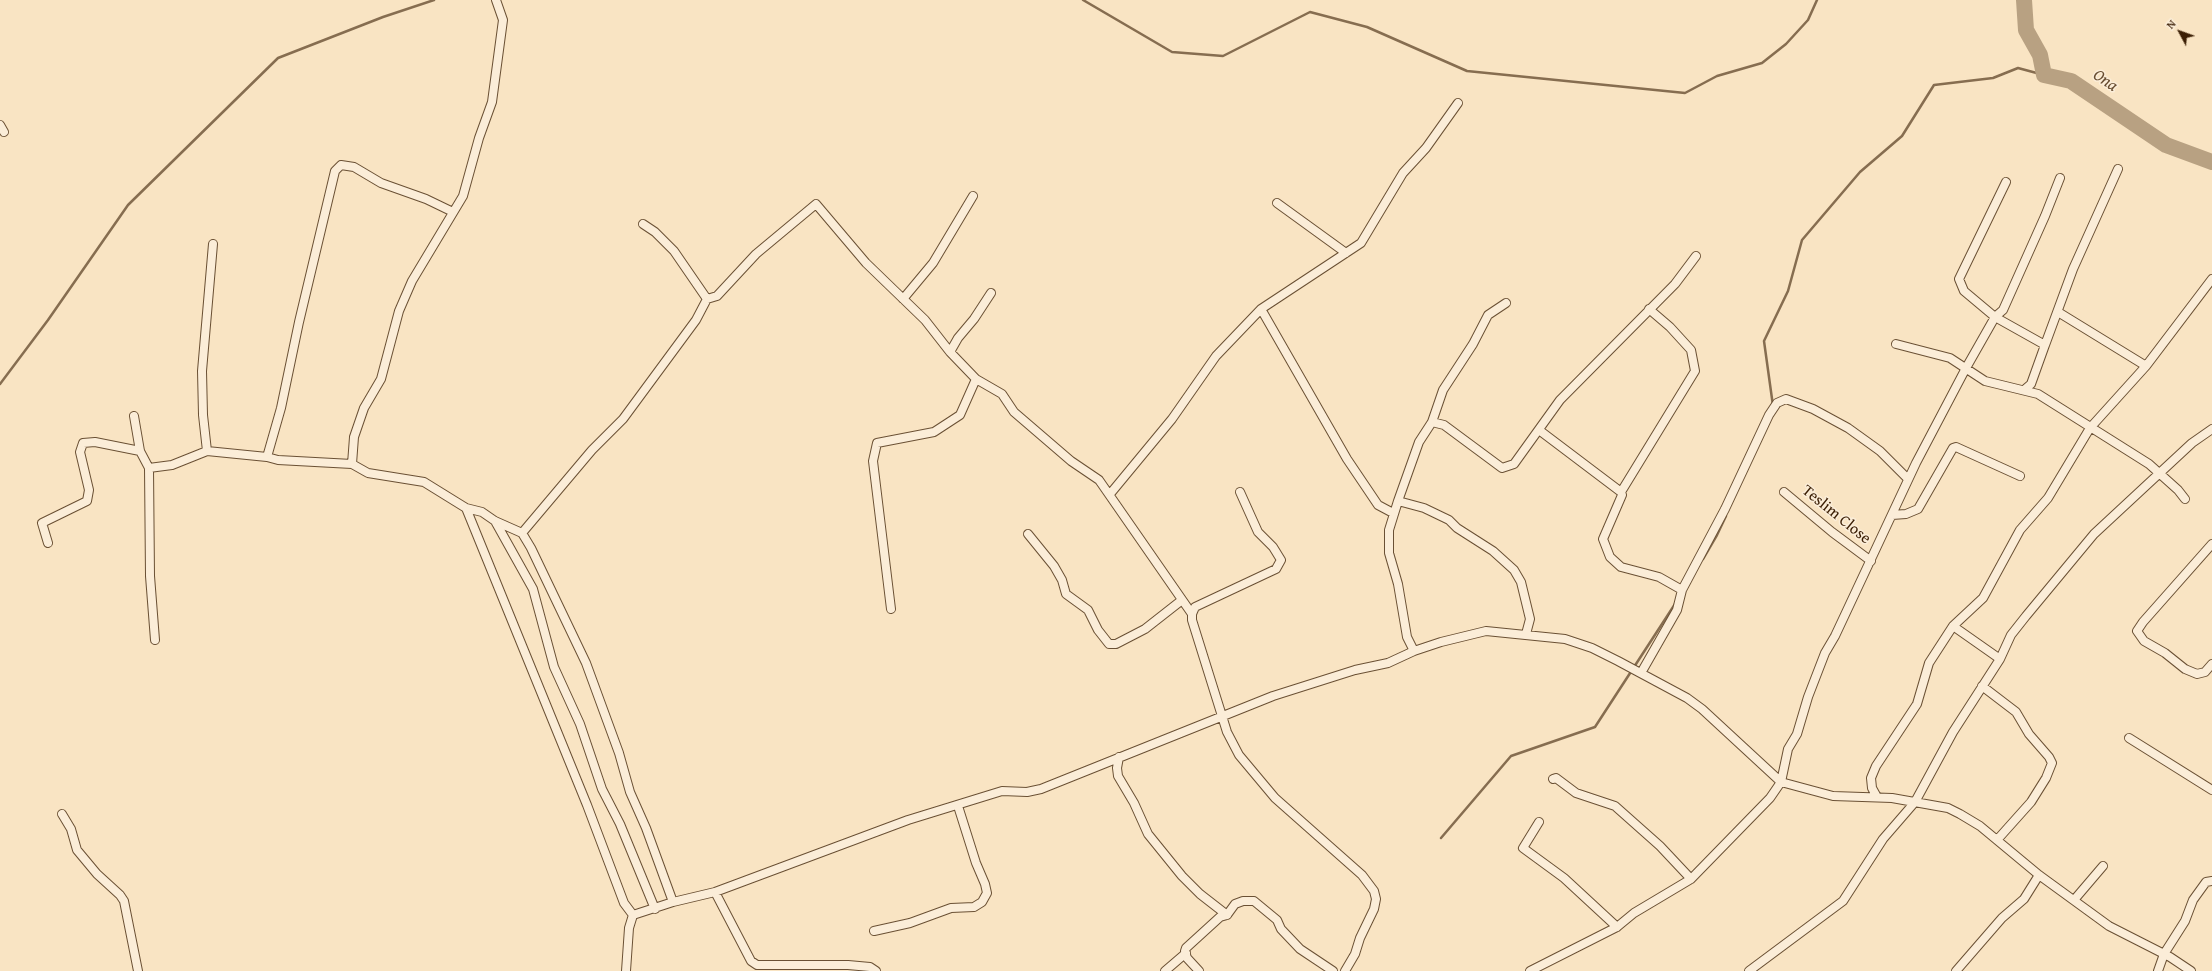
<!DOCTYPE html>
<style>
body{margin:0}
#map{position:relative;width:2212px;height:971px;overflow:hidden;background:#f9e4c3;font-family:"Gentium Book Plus",serif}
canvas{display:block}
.north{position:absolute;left:2160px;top:12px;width:40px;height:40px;-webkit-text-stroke:3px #fbedd8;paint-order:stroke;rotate:311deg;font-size:11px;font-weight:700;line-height:16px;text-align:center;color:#3b1e04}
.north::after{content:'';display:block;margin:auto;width:14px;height:18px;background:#3b1e04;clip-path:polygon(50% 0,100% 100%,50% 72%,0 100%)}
</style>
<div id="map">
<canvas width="2212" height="971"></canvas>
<div class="north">N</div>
</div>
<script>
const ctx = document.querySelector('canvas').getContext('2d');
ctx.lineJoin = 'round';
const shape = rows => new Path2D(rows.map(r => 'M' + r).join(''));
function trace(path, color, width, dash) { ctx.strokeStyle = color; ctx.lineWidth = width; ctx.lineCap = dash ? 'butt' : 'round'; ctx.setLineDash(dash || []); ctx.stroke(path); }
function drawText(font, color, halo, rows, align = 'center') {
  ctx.font = font + ' "Gentium Book Plus",serif'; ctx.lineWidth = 3; ctx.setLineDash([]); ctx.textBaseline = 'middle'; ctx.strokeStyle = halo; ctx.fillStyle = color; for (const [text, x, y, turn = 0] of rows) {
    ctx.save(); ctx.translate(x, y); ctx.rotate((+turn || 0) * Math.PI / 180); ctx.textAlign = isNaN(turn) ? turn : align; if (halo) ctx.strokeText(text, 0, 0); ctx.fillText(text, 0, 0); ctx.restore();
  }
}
trace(shape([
 [1083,0,1172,52,1223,56,1310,12,1367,27,1467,71,1685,93,1717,76,1762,63,1786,44,1808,20,1817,0],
 [0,384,48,320,128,205,278,58,383,17,434,0],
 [1773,406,1764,341,1788,291,1802,240,1860,172,1902,136,1934,85,1993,78,2018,68,2044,75],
 [1703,559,1717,535,1726,516],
 [1441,838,1511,756,1595,727,1675,604]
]), '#866d50', 2.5);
trace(shape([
 [2024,0,2026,30,2040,55,2044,75,2071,81,2166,145,2212,162]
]), '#b8a182', 16);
const street = shape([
 [496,0,503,20,492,102,479,138,463,196,412,281,399,311,381,379,364,408,354,437,352,464,368,473,424,482,466,508,587,805,624,903,633,915],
 [0,125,4,132],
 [2006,182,1959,279,1964,291,1995,317,2045,345,2031,384,2024,390],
 [1277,203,1346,253],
 [707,299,717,296,756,254,816,204,866,263,925,320,950,352,976,379,1002,394,1014,412,1071,461,1099,480,1192,614],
 [903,299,933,263,973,196],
 [1261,309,1347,459,1378,505,1393,513],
 [2058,312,2146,366],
 [1896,344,1950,358,1985,381,2038,394,2149,464,2178,490,2185,499],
 [2045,345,2073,269,2118,169],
 [950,352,958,338,974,319,991,293],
 [134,416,140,451,149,468,172,465,207,451,267,457],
 [1432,422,1444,425,1502,468,1514,464,1560,400,1675,284,1696,256],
 [1539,430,1621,492,1622,495,1603,539,1610,557,1621,567,1659,577,1682,590,1677,610,1641,673],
 [207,451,203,415,202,371,213,244],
 [352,464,278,460,267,457,281,408,299,322,335,171,341,165,354,167,381,183,426,199,453,212],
 [149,468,150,576,155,640],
 [1240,492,1258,532,1273,547,1281,560,1276,569,1195,607,1192,614,1192,620,1227,732,1239,755,1275,798,1362,875,1374,891,1376,899,1374,909,1360,938,1355,954,1345,971],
 [1621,492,1695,371,1691,350,1670,327,1649,309],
 [1784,492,1832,532,1871,561],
 [1110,494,1172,419,1216,356,1261,309,1361,243,1403,173,1426,148,1458,103],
 [1398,501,1419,442,1432,422,1443,390,1473,344,1488,315,1506,303],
 [466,508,482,512,495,521,522,533,531,548,586,663,619,753,630,792,646,828,673,902],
 [1892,515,1906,514,1918,509,1953,448,1956,447,2020,476],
 [495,521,533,589,554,667,580,724,602,789,620,824,655,909],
 [522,533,592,450,623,419,696,320,707,299,674,251,655,232,643,224],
 [1028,534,1054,566,1062,580,1066,594,1088,610,1098,630,1109,644,1116,644,1145,629,1182,600],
 [48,543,42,523,87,501,89,490,80,452,83,443,95,442,140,451],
 [2212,544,2143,622,2137,631,2144,641,2165,653,2185,669,2197,674,2205,672,2212,664],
 [1682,590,1725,509,1769,415,1777,403,1786,399,1813,409,1848,428,1880,451,1908,479],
 [891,609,873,461,877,443,934,432,960,415,976,379],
 [1953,626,2000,659],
 [1414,651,1407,637,1398,584,1389,553,1389,530,1398,501,1424,508,1449,520,1457,528,1493,551,1514,570,1521,582,1530,619,1526,634],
 [1982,686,2016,712,2029,734,2049,757,2052,763,2046,778,2031,802,1997,840],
 [2129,738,2212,790],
 [1119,757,1117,768,1118,776,1134,803,1148,834,1182,876,1200,894,1227,915,1235,904,1243,901,1254,901,1277,920,1281,929,1300,949,1333,971],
 [1553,779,1556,778,1576,793,1615,806,1660,846,1691,879],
 [1877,797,1872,788,1871,778,1876,766,1917,704,1929,663,1953,626,1983,598,2020,530,2048,498,2090,428,2146,366,2212,279],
 [62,814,71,829,77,850,97,874,120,895,124,901,138,971],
 [1539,822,1523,848,1564,878,1617,927],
 [715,892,751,961,757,965,848,965,870,967,876,971],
 [2074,900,2103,866],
 [874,931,910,923,951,908,974,907,982,902,987,893,985,884,976,863,958,806],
 [626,971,629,928,633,915,673,902,715,892,908,820,1002,791,1027,792,1041,789,1273,696,1355,670,1388,663,1414,651,1441,642,1486,631,1565,639,1592,648,1618,661,1687,698,1702,709,1781,782,1833,796,1892,798,1948,808,1960,814,1980,826,2039,875,2109,926,2170,957,2191,971],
 [1165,971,1186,953],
 [1199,971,1187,958,1185,951,1186,948,1220,917,1227,915],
 [1530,971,1617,927,1634,913,1691,879,1770,798,1781,782,1788,749,1797,734,1808,697,1825,653,1835,636,1916,463,1966,368,1995,317,2003,310,2045,216,2060,178],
 [1749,971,1843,901,1883,839,1915,802,1953,732,2000,659,2011,635,2026,616,2094,534,2192,443,2212,429],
 [1956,971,2002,918,2024,899,2039,875],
 [2158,971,2164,954,2185,921,2193,900,2206,882,2212,881]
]);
trace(street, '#6a5034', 10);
trace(street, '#fbedd8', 8);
drawText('16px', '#3b1e04', '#fbedd8', [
 ["Teslim Close",1836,515,39]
]);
drawText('italic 17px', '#674c30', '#fbedd8', [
 ["Ona",2105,81,34]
]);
</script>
